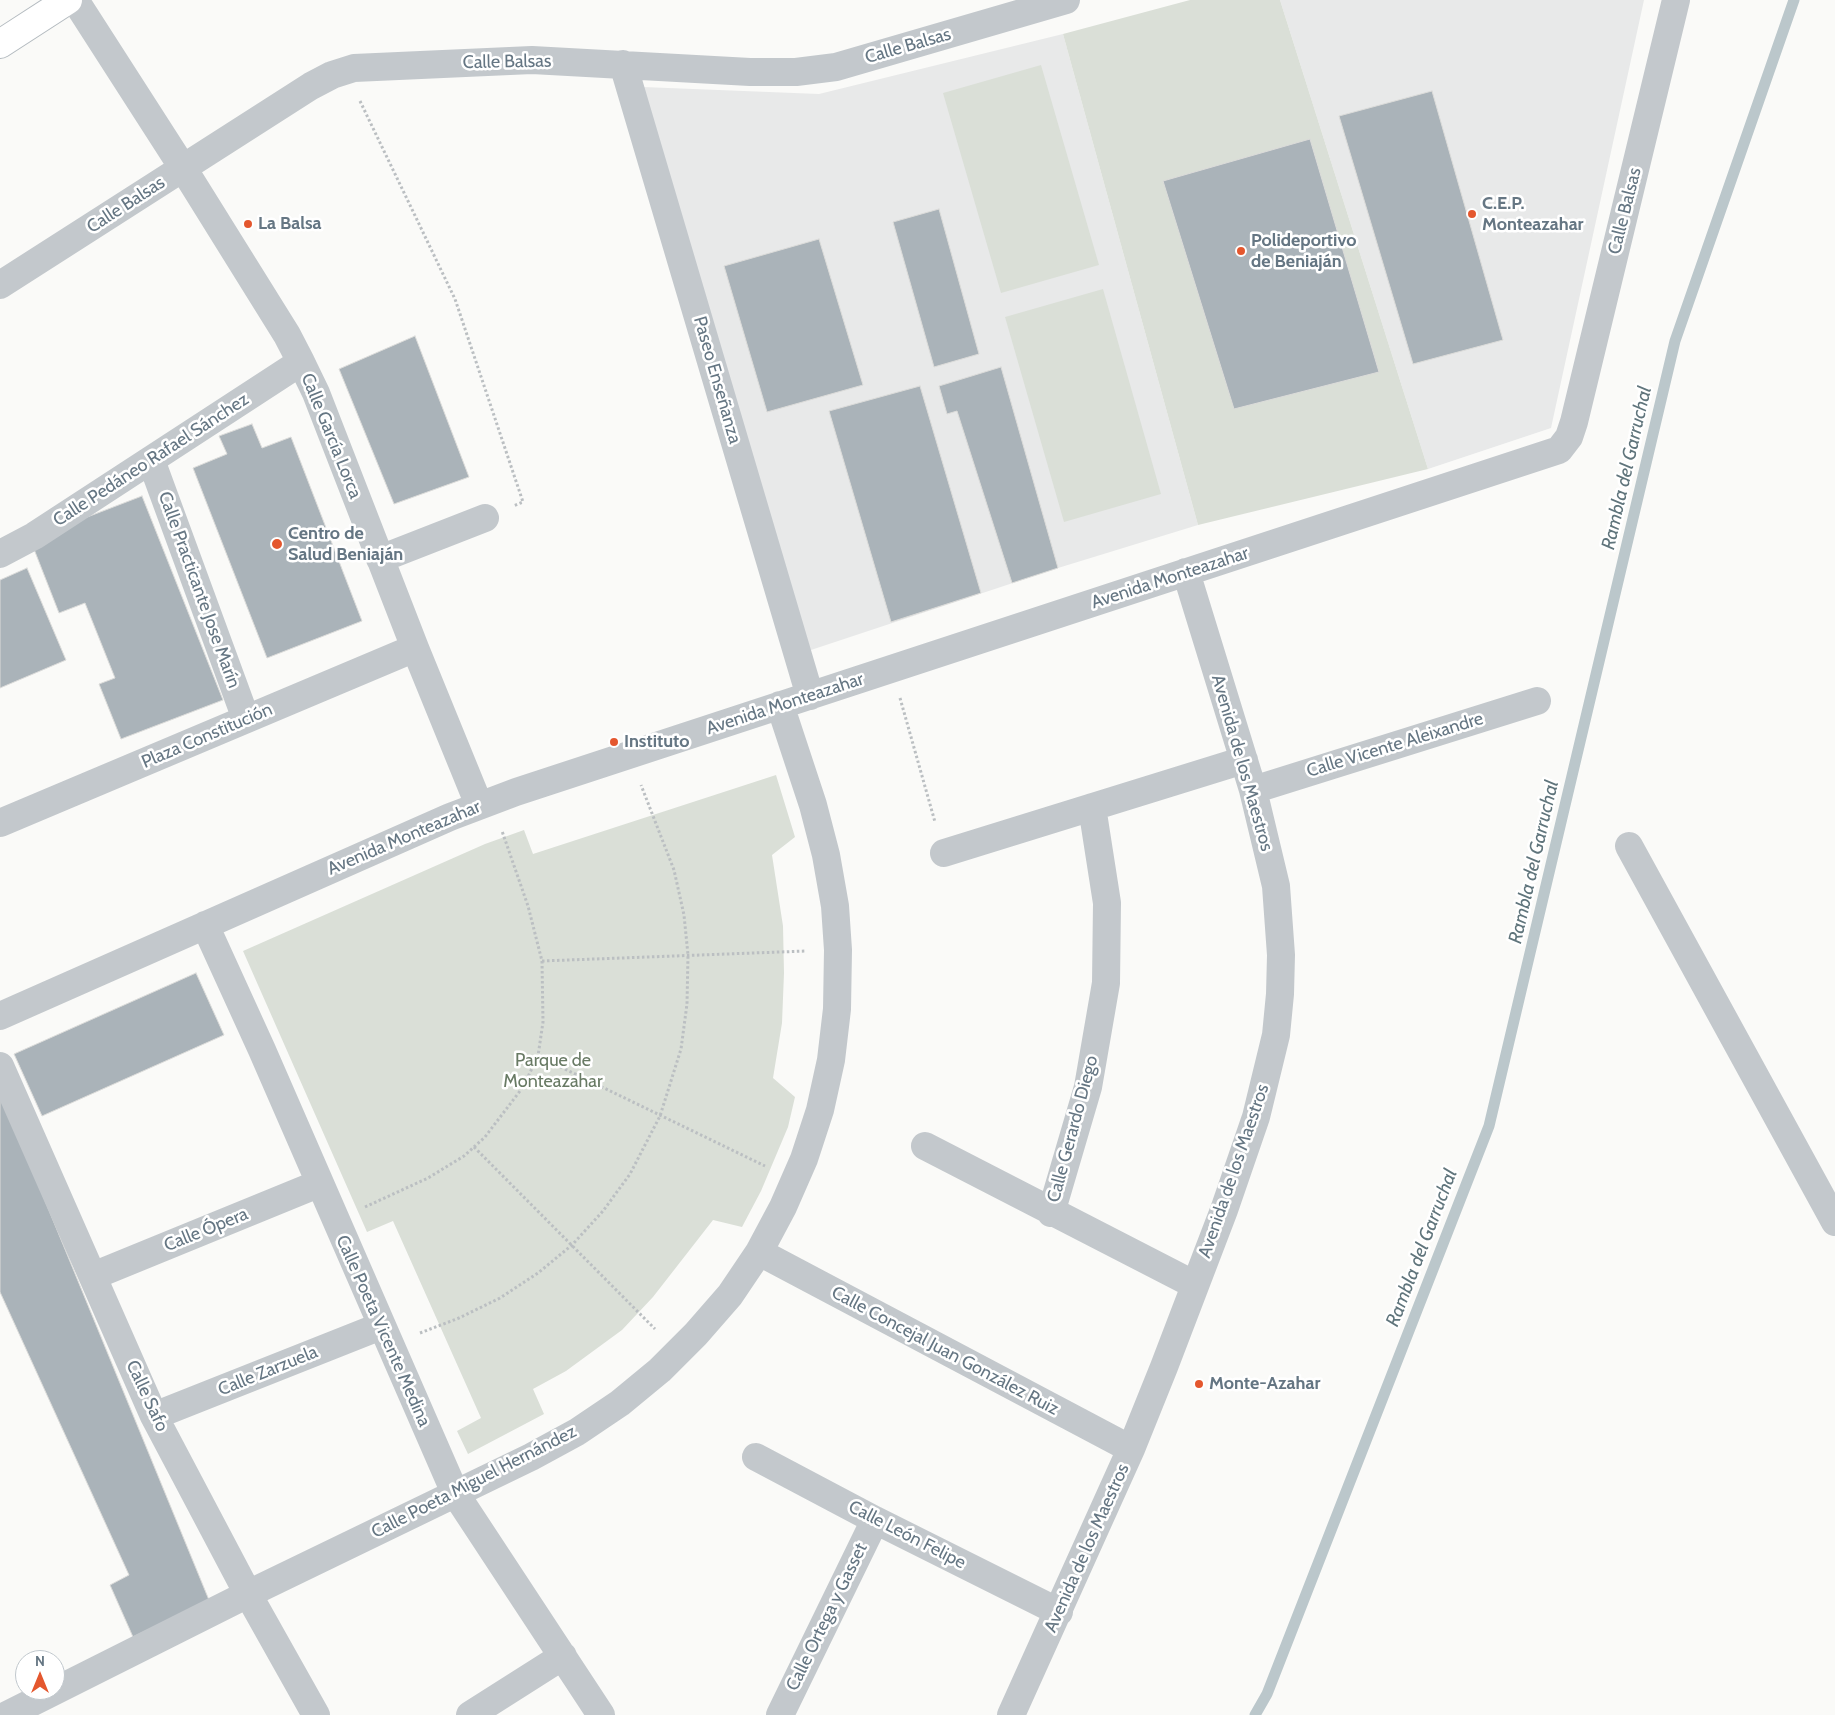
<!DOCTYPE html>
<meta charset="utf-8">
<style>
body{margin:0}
#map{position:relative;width:1835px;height:1715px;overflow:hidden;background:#fafaf8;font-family:Cabin,sans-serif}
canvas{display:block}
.north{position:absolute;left:15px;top:1650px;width:50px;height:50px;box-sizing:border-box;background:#fff;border:1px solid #c1c8cd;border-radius:50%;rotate:0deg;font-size:14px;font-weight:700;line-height:20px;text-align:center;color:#657683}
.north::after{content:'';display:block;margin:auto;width:18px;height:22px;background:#e4572e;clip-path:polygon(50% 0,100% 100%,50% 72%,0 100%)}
</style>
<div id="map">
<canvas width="1835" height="1715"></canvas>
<div class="north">N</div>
</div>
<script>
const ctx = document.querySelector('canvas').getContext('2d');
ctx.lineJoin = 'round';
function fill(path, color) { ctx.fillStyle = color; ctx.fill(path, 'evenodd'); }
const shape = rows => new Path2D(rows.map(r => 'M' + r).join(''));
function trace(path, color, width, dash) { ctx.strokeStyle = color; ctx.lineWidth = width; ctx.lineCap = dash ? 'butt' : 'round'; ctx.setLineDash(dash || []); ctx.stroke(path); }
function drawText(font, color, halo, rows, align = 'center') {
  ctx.font = font + ' Cabin,sans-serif'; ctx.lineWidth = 5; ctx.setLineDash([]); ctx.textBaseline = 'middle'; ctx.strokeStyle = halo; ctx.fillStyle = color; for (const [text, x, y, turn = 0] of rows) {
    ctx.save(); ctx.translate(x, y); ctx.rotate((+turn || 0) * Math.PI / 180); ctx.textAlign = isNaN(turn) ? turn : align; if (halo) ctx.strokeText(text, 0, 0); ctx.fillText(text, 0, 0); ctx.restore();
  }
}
fill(shape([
 [1280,0,1644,0,1551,428,1428,469],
 [1063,34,1198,525,1058,568,805,652,643,87,819,94]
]), '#e8e9e9');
fill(shape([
 [1190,0,1280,0,1428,469,1198,525,1063,34],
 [1041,65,1099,265,1001,293,943,93],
 [1103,289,1161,494,1064,522,1005,317],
 [776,775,795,837,772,855,783,926,784,973,782,1023,773,1078,795,1097,788,1127,761,1191,742,1227,713,1220,653,1297,622,1330,566,1371,533,1389,544,1414,468,1454,457,1431,481,1418,393,1221,367,1232,243,951,485,844,524,830,533,854]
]), '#dadfd7');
trace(shape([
 [1255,1715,1267,1694,1489,1126,1675,341,1794,0]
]), '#bbc7cb', 11);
const building = shape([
 [1432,91,1503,340,1413,364,1339,116,1432,91],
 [1310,139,1379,372,1234,409,1163,181,1310,139],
 [939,209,979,354,934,367,893,222,939,209],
 [819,239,863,385,767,412,724,266,819,239],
 [415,336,469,477,394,504,339,369,415,336],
 [1001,367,1058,568,1012,583,957,411,947,414,939,386,1001,367],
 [920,386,981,593,891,622,829,411,920,386],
 [252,424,262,448,291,437,362,621,267,658,193,468,227,454,219,436,252,424],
 [142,496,223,700,121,739,99,684,115,678,85,603,59,613,30,539,142,496],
 [27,568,66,660,0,688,0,580,27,568],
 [196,973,224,1035,42,1116,14,1054,196,973],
 [0,1091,209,1600,133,1637,110,1585,129,1575,0,1292,0,1091]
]);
fill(building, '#aab3b9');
trace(building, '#dcdcda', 1);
const secondary = shape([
 [0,44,68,0]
]);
trace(secondary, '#b3babf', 30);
trace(shape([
 [360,101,455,299,523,502,513,506],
 [900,698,935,822],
 [542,961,806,951],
 [538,1056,765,1166],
 [474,1147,655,1329],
 [365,1207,428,1178,464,1156,485,1137,523,1087,538,1056,543,1022,542,961,528,906,502,831],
 [420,1333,459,1318,500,1298,538,1273,572,1245,603,1211,630,1174,660,1116,681,1049,687,1004,688,955,684,915,674,870,641,785]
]), '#bbbfc2', 3, [2.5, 2.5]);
trace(shape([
 [75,0,183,168,287,335,301,362,316,393,415,648,479,805],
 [623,64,810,696],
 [0,285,311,86,332,75,354,68,532,60,750,72,796,72,836,67,1066,0],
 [151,460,246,719],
 [0,554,34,536,301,362],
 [380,559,485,518],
 [1253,790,1537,701],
 [0,823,415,648],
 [1629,846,1835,1222],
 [944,853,1244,760],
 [205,925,262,1050,455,1493,601,1715],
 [0,1016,450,817,516,792,1559,450,1569,437,1574,422,1676,0],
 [0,1066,154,1416,248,1594,316,1715],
 [925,1146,1195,1285],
 [1051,1213,1088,1087,1106,983,1107,903,1092,807],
 [759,1252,1131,1449],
 [93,1276,318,1184],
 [154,1416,381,1326],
 [756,1457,875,1520,1059,1612],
 [7,1715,248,1594,531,1457,577,1432,620,1403,660,1370,696,1334,730,1295,759,1252,783,1207,804,1159,820,1110,831,1060,837,1009,838,950,835,906,826,855,813,805,780,705],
 [470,1715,563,1656],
 [780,1715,875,1520],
 [1011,1715,1131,1449,1164,1367,1224,1210,1256,1117,1276,1035,1280,994,1281,955,1276,886,1253,790,1186,572]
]), '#c3c8cc', 28);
trace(secondary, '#fff', 28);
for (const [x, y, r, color] of [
 [1472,214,5,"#e4572e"],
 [248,224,5,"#e4572e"],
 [1241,251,5,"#e4572e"],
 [277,544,6,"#e4572e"],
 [614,742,5,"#e4572e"],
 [1199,1384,5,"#e4572e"]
]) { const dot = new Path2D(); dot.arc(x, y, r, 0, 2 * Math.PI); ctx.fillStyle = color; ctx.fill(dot); trace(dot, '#fff', 2); }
drawText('18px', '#657683', '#fff', [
 ["Calle Balsas",908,46,-16],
 ["Calle Balsas",507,62,-1],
 ["Calle Balsas",126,205,-33],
 ["Calle Balsas",1625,211,-76],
 ["Paseo Enseñanza",717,380,74],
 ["Calle García Lorca",331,436,68],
 ["Calle Pedáneo Rafael Sánchez",151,460,-33],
 ["Avenida Monteazahar",1170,578,-18],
 ["Calle Practicante Jose Marín",199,590,70],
 ["Avenida Monteazahar",785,704,-18],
 ["Plaza Constitución",207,736,-23],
 ["Calle Vicente Aleixandre",1395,745,-17],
 ["Avenida de los Maestros",1242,763,74],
 ["Avenida Monteazahar",404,838,-23],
 ["Calle Gerardo Diego",1073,1129,-75],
 ["Avenida de los Maestros",1234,1171,-71],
 ["Calle Ópera",206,1230,-22],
 ["Calle Poeta Vicente Medina",383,1331,66],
 ["Calle Concejal Juan González Ruiz",945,1351,28],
 ["Calle Zarzuela",268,1371,-22],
 ["Calle Safo",147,1396,65],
 ["Calle Poeta Miguel Hernández",474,1482,-27],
 ["Calle León Felipe",907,1535,27],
 ["Avenida de los Maestros",1087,1548,-66],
 ["Calle Ortega y Gasset",827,1617,-64]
]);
drawText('bold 18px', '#657683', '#fff', [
 ["C.E.P.",1482,204],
 ["Monteazahar",1482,225],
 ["La Balsa",258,224],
 ["Polideportivo",1251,241],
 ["de Beniaján",1251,262],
 ["Centro de",288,534],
 ["Salud Beniaján",288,555],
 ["Instituto",624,742],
 ["Monte-Azahar",1209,1384]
], 'left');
drawText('18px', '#687a64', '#fff', [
 ["Parque de",553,1061],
 ["Monteazahar",553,1082]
]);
drawText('italic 19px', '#60757c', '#fff', [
 ["Rambla del Garruchal",1627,468,-77],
 ["Rambla del Garruchal",1534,862,-77],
 ["Rambla del Garruchal",1422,1248,-69]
]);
</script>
